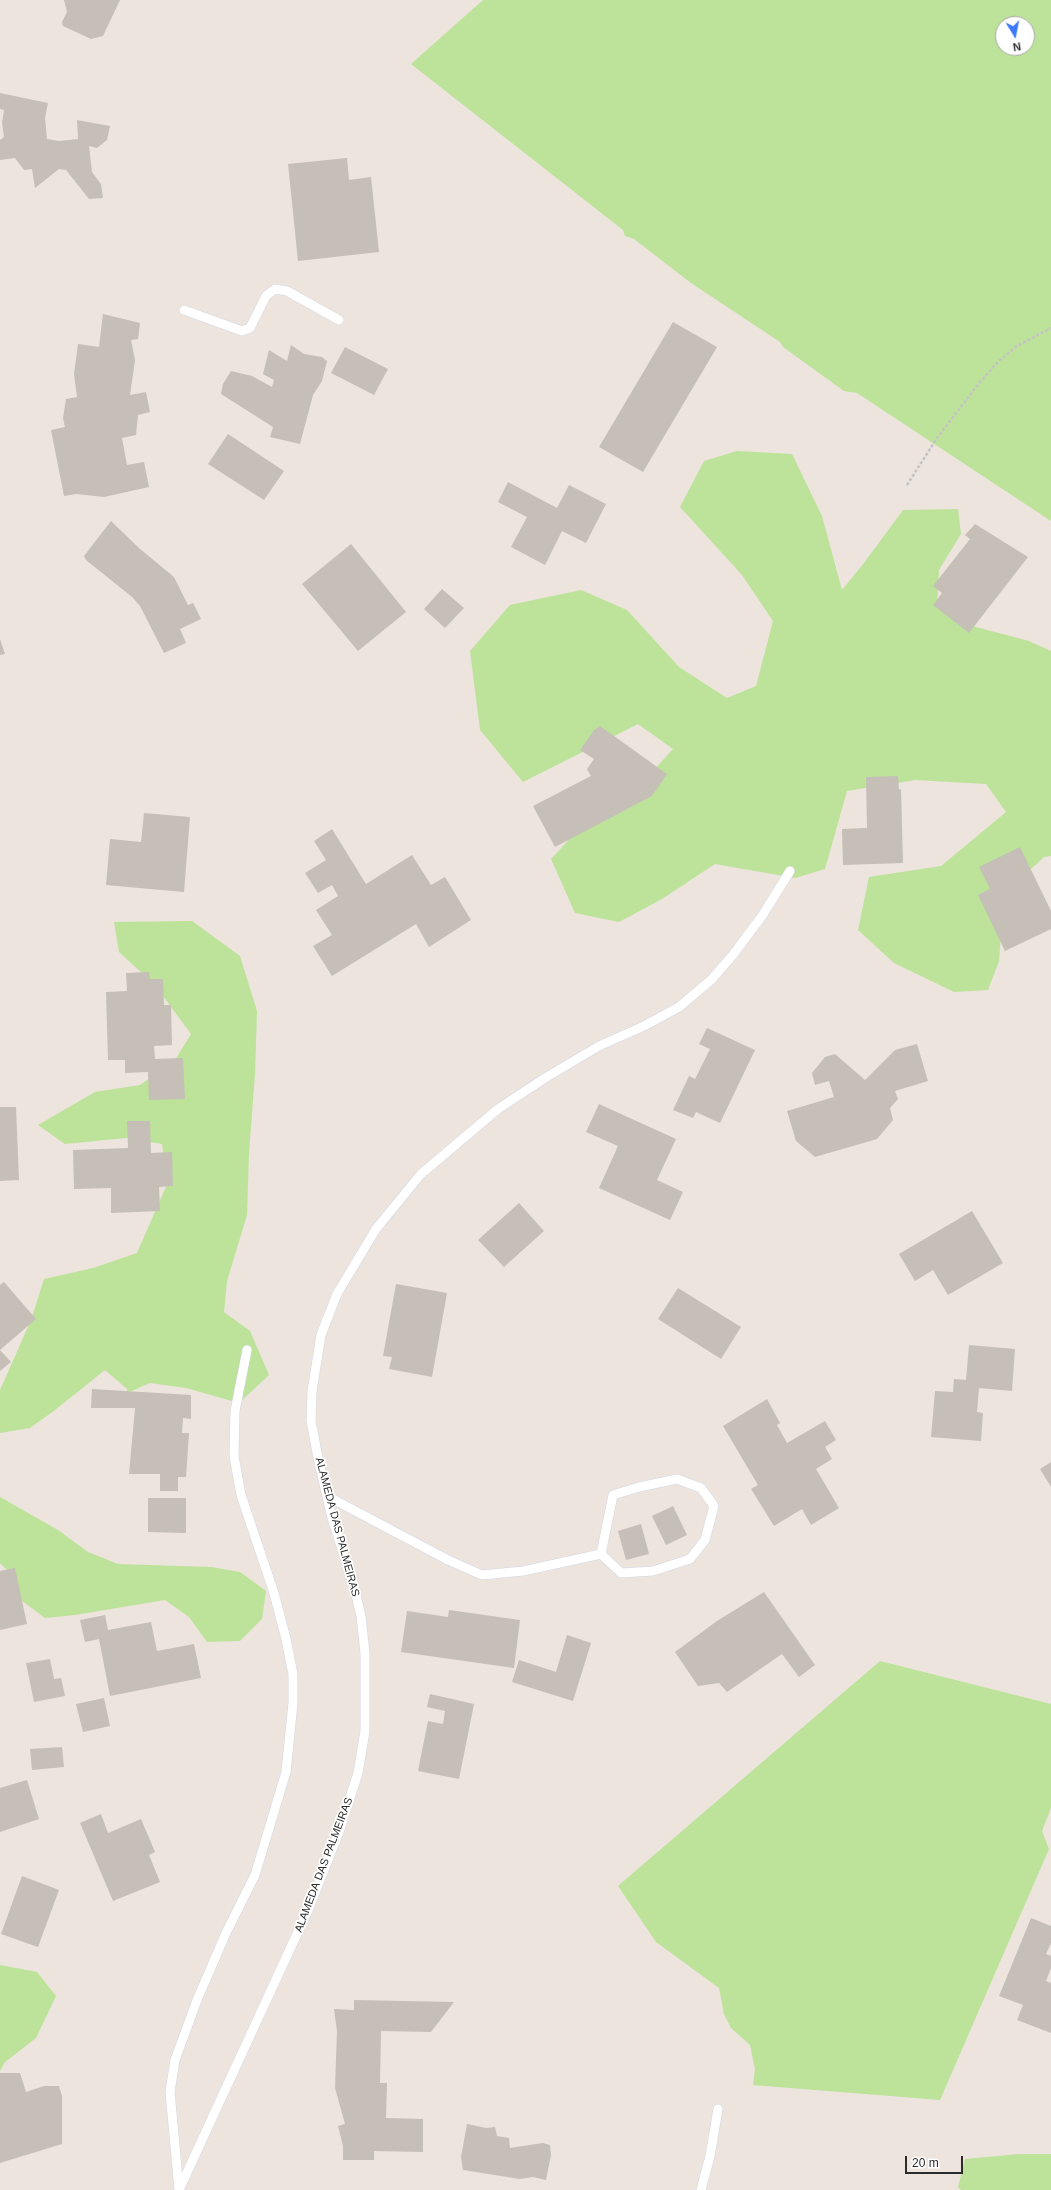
<!DOCTYPE html>
<style>
body{margin:0}
#map{position:relative;width:1051px;height:2190px;overflow:hidden;background:#ece4dd;font-family:Arial,sans-serif}
canvas{display:block}
.north{position:absolute;left:995px;top:16px;width:40px;height:40px;box-sizing:border-box;background:#fff;border:1px solid #aaa;border-radius:50%;rotate:170deg;font-size:11px;font-weight:700;line-height:16px;text-align:center;color:#2b2b2b}
.north::after{content:'';display:block;margin:auto;width:14px;height:18px;background:#3e79f9;clip-path:polygon(50% 0,100% 100%,50% 72%,0 100%)}
.scale{position:absolute;left:905px;top:2156px;width:58px;height:18px;box-sizing:border-box;border:2px solid #2b2b2b;border-top:0;padding-left:5px;font-size:12px;line-height:14px;white-space:nowrap;color:#2b2b2b;-webkit-text-stroke:3px #fff;paint-order:stroke}
</style>
<div id="map">
<canvas width="1051" height="2190"></canvas>
<div class="north">N</div>
<div class="scale">20 m</div>
</div>
<script>
const ctx = document.querySelector('canvas').getContext('2d');
ctx.lineJoin = 'round';
function fill(path, color) { ctx.fillStyle = color; ctx.fill(path, 'evenodd'); }
const shape = rows => new Path2D(rows.map(r => 'M' + r).join(''));
function trace(path, color, width, dash) { ctx.strokeStyle = color; ctx.lineWidth = width; ctx.lineCap = dash ? 'butt' : 'round'; ctx.setLineDash(dash || []); ctx.stroke(path); }
function drawText(font, color, halo, rows, align = 'center') {
  ctx.font = font + ' Arial,sans-serif'; ctx.lineWidth = 3.5; ctx.setLineDash([]); ctx.textBaseline = 'middle'; ctx.strokeStyle = halo; ctx.fillStyle = color; for (const [text, x, y, turn = 0] of rows) {
    ctx.save(); ctx.translate(x, y); ctx.rotate((+turn || 0) * Math.PI / 180); ctx.textAlign = isNaN(turn) ? turn : align; if (halo) ctx.strokeText(text, 0, 0); ctx.fillText(text, 0, 0); ctx.restore();
  }
}
fill(shape([
 [483,0,1051,0,1051,521,857,393,844,391,783,347,780,342,691,283,634,239,625,236,623,230,411,64],
 [1003,24,1027,24,1027,48,1003,48],
 [737,451,792,454,822,516,842,590,864,563,903,510,958,509,961,534,939,570,937,606,976,627,1029,641,1051,651,1051,856,1044,857,1004,894,999,961,988,990,954,992,894,963,858,930,869,877,941,866,1006,812,986,784,915,780,847,791,825,869,795,878,715,864,662,899,619,922,575,913,551,859,581,827,643,782,673,749,638,724,523,782,480,730,470,651,510,605,581,590,627,610,679,667,727,698,756,686,773,621,742,575,680,507,704,461],
 [192,921,240,956,257,1011,255,1074,249,1153,247,1215,227,1281,224,1312,250,1331,269,1375,239,1403,186,1388,150,1383,127,1393,127,1389,105,1370,55,1410,30,1428,0,1433,0,1390,31,1320,44,1279,93,1268,137,1253,168,1182,162,1144,126,1138,65,1144,38,1125,95,1092,140,1085,175,1060,191,1034,155,985,119,952,114,922],
 [0,1497,58,1530,88,1552,118,1564,211,1567,240,1572,266,1591,262,1619,240,1641,207,1642,189,1617,165,1600,75,1615,45,1618,21,1600,9,1572,0,1563],
 [880,1661,1051,1704,1051,1808,1042,1831,1049,1849,940,2100,753,2085,755,2069,750,2045,731,2028,724,2014,719,1988,656,1942,618,1886],
 [0,1965,37,1972,56,1996,36,2038,5,2062,0,2071],
 [1019,2154,1051,2154,1051,2190,961,2190,958,2187,965,2159]
]), '#bce399');
fill(shape([
 [64,0,120,0,103,36,91,39,63,26,62,22,67,12],
 [0,93,48,103,45,118,47,139,59,141,78,139,77,120,110,126,107,140,97,148,89,146,92,172,101,184,103,198,89,199,66,170,59,169,35,188,32,169,24,170,15,158,0,160,0,140,4,137,2,123,4,110,0,109],
 [347,158,349,180,371,177,379,252,298,261,288,164],
 [103,314,140,323,138,339,131,340,135,360,130,395,146,392,150,412,138,415,136,435,122,438,127,465,144,462,149,487,104,497,76,494,64,496,51,430,65,427,63,418,66,399,77,397,74,374,78,344,99,347],
 [673,322,717,347,643,472,599,447],
 [291,345,304,354,322,357,327,361,322,381,313,395,300,444,270,437,273,427,221,394,223,384,231,371,252,376,272,387,274,380,263,374,269,350,287,361],
 [345,347,388,369,374,395,331,373],
 [228,434,284,471,264,500,208,464],
 [508,482,557,508,569,485,606,504,586,543,562,531,545,565,511,547,527,517,498,502],
 [111,521,139,548,174,577,188,605,193,603,201,619,180,629,186,643,164,653,140,606,132,597,86,560,84,556],
 [975,524,1028,557,969,633,933,605,942,593,933,586,970,539,965,535],
 [351,544,406,612,358,651,302,584],
 [442,589,464,608,445,628,424,609],
 [0,639,5,654,0,655],
 [600,726,667,774,652,796,555,847,533,806,591,776,587,769,594,759,580,750,594,730],
 [898,776,899,790,901,789,903,863,843,865,842,829,867,828,866,777],
 [144,813,190,817,184,892,106,885,110,839,141,842],
 [332,829,366,884,412,855,431,885,445,877,471,920,429,947,416,924,332,976,313,946,332,935,316,910,338,896,332,885,318,893,305,873,326,860,314,841],
 [1020,847,1051,911,1051,929,1005,951,978,895,990,889,979,867],
 [149,972,150,979,163,979,164,1005,171,1005,172,1045,154,1046,155,1059,183,1058,185,1099,149,1100,148,1072,125,1073,125,1060,108,1060,106,992,127,991,126,973],
 [707,1028,755,1050,720,1123,696,1112,693,1118,673,1110,689,1076,695,1079,710,1049,699,1044],
 [917,1044,928,1081,895,1091,898,1099,890,1108,893,1120,877,1139,815,1157,796,1141,787,1111,834,1097,829,1081,815,1085,812,1073,825,1057,835,1054,865,1080,895,1050],
 [599,1104,676,1139,657,1180,683,1192,670,1220,599,1188,618,1146,586,1132],
 [0,1107,16,1107,19,1180,0,1181],
 [127,1121,150,1121,151,1153,172,1152,173,1186,159,1187,160,1211,111,1213,111,1188,74,1189,73,1150,128,1148],
 [519,1203,544,1231,504,1267,478,1240],
 [972,1211,1003,1263,948,1295,933,1270,915,1281,899,1254],
 [4,1282,36,1319,0,1350,11,1362,0,1371,0,1285],
 [396,1284,447,1293,432,1377,389,1369,392,1357,383,1356],
 [678,1288,741,1327,721,1359,658,1319],
 [969,1345,1015,1349,1012,1391,979,1388,977,1412,983,1413,981,1441,931,1437,935,1391,953,1392,954,1379,966,1380],
 [92,1389,191,1395,191,1419,183,1418,182,1433,189,1433,186,1477,178,1477,178,1491,160,1491,160,1474,129,1474,135,1408,91,1408],
 [767,1399,780,1423,777,1425,787,1443,825,1421,836,1440,825,1447,832,1459,816,1469,839,1508,811,1525,802,1509,774,1526,751,1489,758,1485,723,1426],
 [1051,1462,1051,1487,1040,1469],
 [148,1498,186,1498,186,1533,148,1532],
 [673,1506,687,1535,666,1545,652,1516],
 [641,1524,649,1554,626,1560,618,1531],
 [15,1568,27,1624,0,1630,0,1571],
 [764,1592,815,1665,799,1677,782,1654,727,1692,719,1683,698,1686,675,1652,717,1621],
 [449,1610,520,1620,514,1668,401,1652,407,1611,448,1617],
 [105,1615,108,1630,151,1622,157,1651,194,1644,201,1678,110,1696,99,1639,85,1642,80,1620],
 [567,1635,591,1643,573,1701,512,1682,519,1660,556,1672],
 [50,1659,54,1679,61,1678,65,1696,34,1702,26,1663],
 [430,1694,474,1704,459,1779,418,1771,428,1721,443,1724,445,1711,427,1707],
 [104,1698,110,1726,83,1732,76,1704],
 [62,1747,64,1767,32,1770,30,1749],
 [27,1780,39,1819,0,1832,0,1788],
 [101,1814,108,1833,141,1819,155,1852,149,1855,160,1882,113,1901,80,1823],
 [22,1876,59,1890,38,1947,1,1934],
 [1031,1918,1051,1926,1051,1943,1046,1954,1051,1956,1051,1968,1046,1981,1051,1983,1051,2033,1017,2020,1023,2005,999,1996],
 [354,2000,454,2002,431,2032,381,2031,380,2083,387,2083,386,2118,423,2119,423,2152,374,2151,374,2160,343,2160,343,2146,338,2126,345,2124,335,2088,337,2031,334,2009,354,2010],
 [0,2073,20,2073,26,2092,44,2086,59,2086,62,2096,62,2144,0,2163],
 [467,2124,486,2128,495,2127,497,2136,509,2138,510,2148,543,2143,550,2145,551,2155,546,2180,533,2177,520,2179,463,2170,461,2157]
]), '#c5bfb8');
const service = shape([
 [184,310,242,331,250,328,266,296,275,289,287,291,339,320],
 [677,1479,701,1488,714,1506,705,1540,690,1559,653,1571,621,1573,601,1554,613,1495,639,1487,677,1479],
 [327,1496,448,1560,482,1575,523,1571,601,1554],
 [179,2190,308,1910,339,1832,358,1773,365,1731,365,1653,361,1616,354,1586,332,1518,318,1458,311,1421,312,1391,321,1335,337,1294,376,1229,421,1174,498,1109,545,1078,599,1046,644,1026,679,1007,711,980,732,956,762,916,790,871],
 [179,2190,170,2092,175,2060,197,2000,226,1933,255,1875,286,1772,293,1703,293,1674,286,1639,274,1593,241,1495,234,1456,235,1411,247,1350],
 [701,2190,710,2156,718,2109]
]);
trace(service, '#d2d7e3', 10);
trace(shape([
 [907,485,937,438,980,382,999,361,1017,346,1051,328]
]), '#c4c4c4', 2.5, [3, 2]);
trace(service, '#fff', 9);
drawText('11px', '#2b2b2b', '#fff', [
 ["ALAMEDA DAS PALMEIRAS",337,1527,75],
 ["ALAMEDA DAS PALMEIRAS",324,1865,-69]
]);
</script>
